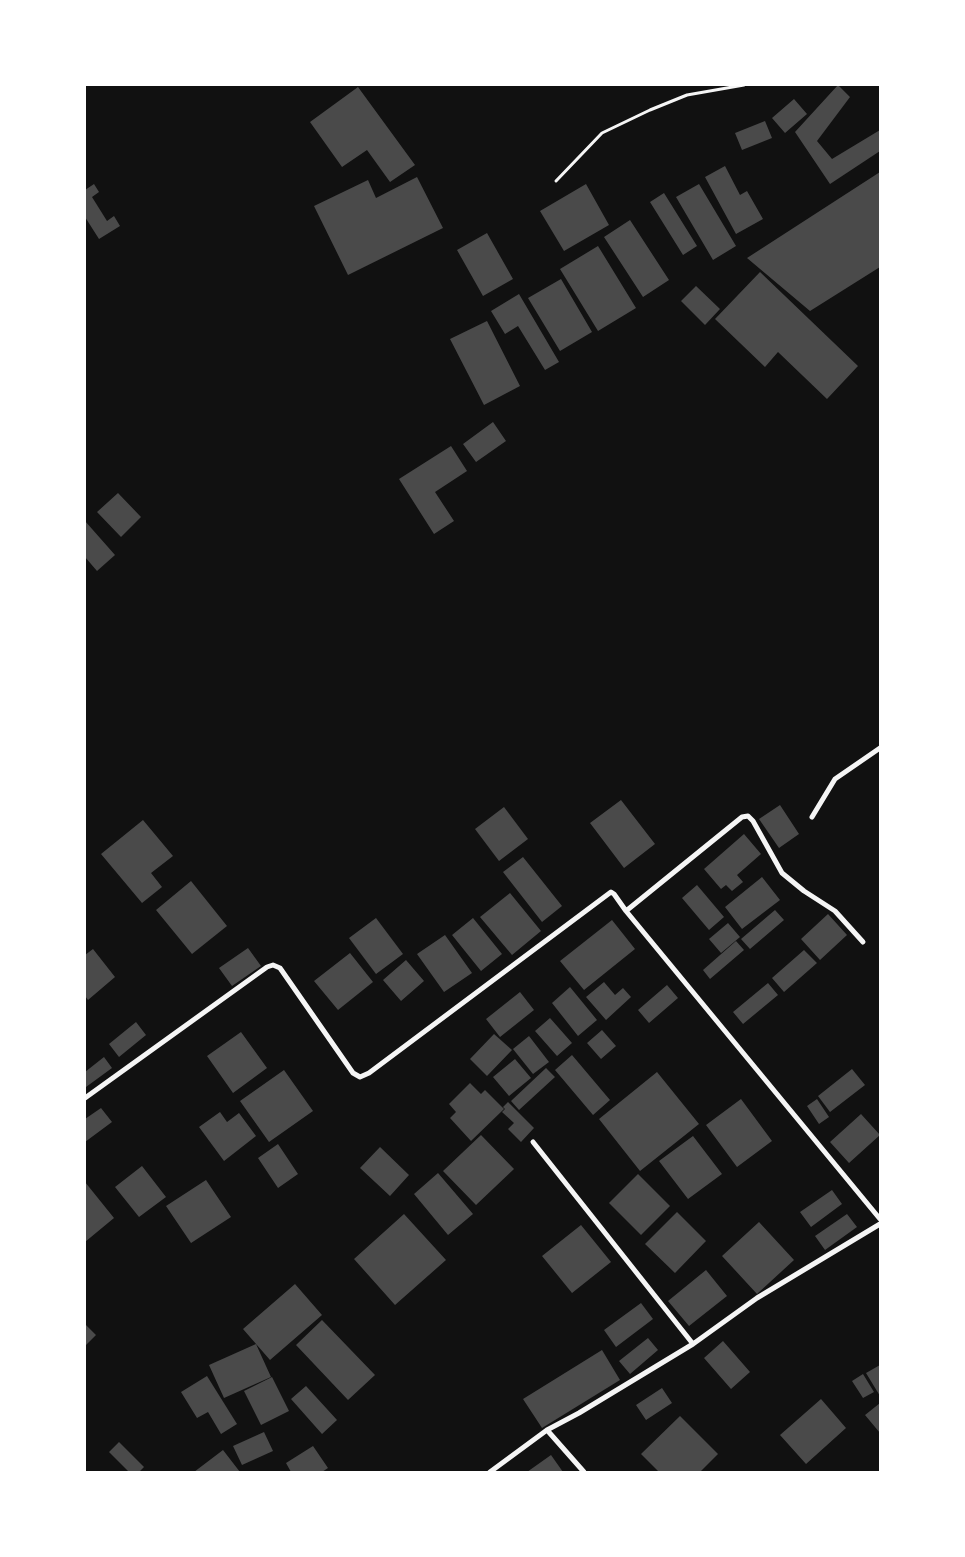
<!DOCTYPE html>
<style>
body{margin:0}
#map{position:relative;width:965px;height:1557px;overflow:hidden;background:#111;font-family:"Fira Sans Condensed",sans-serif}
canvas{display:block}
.frame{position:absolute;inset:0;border:86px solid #fff;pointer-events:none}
</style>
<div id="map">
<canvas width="965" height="1557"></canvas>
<div class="frame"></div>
</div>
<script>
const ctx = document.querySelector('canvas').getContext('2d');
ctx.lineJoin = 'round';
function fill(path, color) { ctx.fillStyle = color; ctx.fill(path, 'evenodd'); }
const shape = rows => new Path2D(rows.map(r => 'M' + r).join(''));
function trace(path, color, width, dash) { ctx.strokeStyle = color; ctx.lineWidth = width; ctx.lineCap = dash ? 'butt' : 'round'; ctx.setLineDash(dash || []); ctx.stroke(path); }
fill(shape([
 [838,85,850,97,817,141,832,159,880,130,880,151,830,184,795,132],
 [358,87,415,165,390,182,367,150,342,167,310,122],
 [794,99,807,114,785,133,772,118],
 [765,121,772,138,742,150,735,133],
 [725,166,740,195,747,191,763,219,736,234,705,177],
 [880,172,880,267,810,311,747,258],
 [417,177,443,228,348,275,314,206,368,180,376,198],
 [94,184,99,192,92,197,107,221,114,216,120,226,99,239,85,217,85,190],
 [586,184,609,225,564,251,540,211],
 [699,184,736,246,713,260,676,197],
 [664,193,697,246,683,255,650,202],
 [630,220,669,280,643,297,604,237],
 [487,233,513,279,483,296,457,250],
 [598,246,636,308,598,331,560,269],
 [760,272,858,366,827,399,778,352,765,367,715,319],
 [561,279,592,332,560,351,528,298],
 [696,286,720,309,705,325,681,301],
 [519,294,559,362,545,370,518,326,505,334,491,311],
 [487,321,520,386,484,405,450,339],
 [493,422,506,441,476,462,463,444],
 [451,446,467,471,435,492,454,521,434,534,399,479],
 [118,493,141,517,121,537,97,512],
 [85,521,115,555,97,571,85,557],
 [621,800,655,844,624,868,590,823],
 [780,805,799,834,779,848,759,819],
 [504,807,528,839,499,861,475,829],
 [143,820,173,856,151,873,162,887,142,903,101,854],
 [744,834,761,854,737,875,743,882,732,891,726,885,721,889,704,869],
 [523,857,562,906,542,922,503,872],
 [762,877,780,900,742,929,725,907],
 [191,881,227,926,192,954,156,910],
 [697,885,724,917,709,930,682,898],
 [510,893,541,931,512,955,480,917],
 [775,910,784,920,750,949,741,939],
 [828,914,847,935,820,960,801,939],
 [376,918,403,954,376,974,349,938],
 [473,918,502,954,481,971,452,935],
 [612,920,635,949,584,990,560,961],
 [728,923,740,937,721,953,709,939],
 [445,935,472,973,444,992,417,954],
 [736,941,744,950,710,979,703,970],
 [248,948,261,966,232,986,219,968],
 [93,949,115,977,88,1000,85,996,85,955],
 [804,950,817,963,784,992,772,978],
 [350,953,373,982,338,1010,314,981],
 [406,960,424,981,401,1001,383,980],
 [604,982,615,995,623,988,631,997,606,1020,586,997],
 [768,983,778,995,743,1024,733,1012],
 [667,985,678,998,649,1023,638,1010],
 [570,987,597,1020,578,1036,552,1003],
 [520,992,534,1010,500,1037,486,1019],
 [550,1018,572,1043,557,1056,535,1031],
 [136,1022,146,1035,119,1057,109,1044],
 [602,1030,616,1046,601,1059,587,1043],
 [241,1032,267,1068,233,1093,207,1056],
 [494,1034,512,1050,487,1076,470,1059],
 [529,1036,549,1062,533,1074,513,1049],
 [572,1055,610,1100,593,1115,555,1070],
 [104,1057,112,1068,86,1087,85,1072],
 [515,1059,531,1078,509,1096,493,1077],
 [546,1068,555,1077,519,1110,511,1101],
 [852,1069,865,1085,830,1112,818,1096],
 [284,1070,313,1111,269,1142,240,1101],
 [657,1072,699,1124,640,1171,599,1119],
 [470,1083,481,1094,485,1090,504,1109,471,1141,450,1118,456,1112,449,1104],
 [741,1099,772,1141,737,1167,706,1125],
 [817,1099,829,1117,819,1124,807,1106],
 [508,1102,534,1128,521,1142,508,1129,514,1123,502,1112,505,1109,503,1107],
 [101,1108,112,1122,85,1142,85,1119],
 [220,1112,227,1122,239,1113,256,1136,224,1161,199,1127],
 [861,1114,880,1135,849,1163,830,1142],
 [481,1135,514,1169,476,1205,443,1171],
 [693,1136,722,1174,688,1199,659,1161],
 [278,1144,298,1174,278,1188,258,1158],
 [380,1147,409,1175,390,1196,360,1168],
 [142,1166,166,1197,139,1217,115,1187],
 [438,1173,473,1214,448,1235,414,1194],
 [638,1174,670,1206,641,1235,609,1203],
 [206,1180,231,1217,191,1243,166,1206],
 [85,1182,114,1218,85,1242],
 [832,1190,842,1204,811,1227,800,1212],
 [677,1212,706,1241,675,1273,645,1244],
 [404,1214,446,1260,395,1305,354,1259],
 [847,1214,857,1227,825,1250,815,1236],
 [759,1222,794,1260,757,1294,722,1256],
 [581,1225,611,1262,572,1293,542,1256],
 [706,1270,727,1296,689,1326,668,1301],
 [295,1284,322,1315,270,1360,243,1329],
 [641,1303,653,1319,616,1347,604,1330],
 [322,1320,375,1375,348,1400,296,1345],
 [85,1324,96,1335,85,1346],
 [648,1338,658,1350,630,1374,619,1361],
 [723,1341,750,1372,731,1389,704,1358],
 [256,1344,271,1377,224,1398,209,1365],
 [602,1350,620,1380,542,1428,523,1399],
 [880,1365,880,1396,866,1373],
 [863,1374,874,1392,863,1398,852,1381],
 [207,1376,237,1424,221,1434,208,1412,197,1418,181,1392],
 [272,1377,289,1411,261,1425,244,1391],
 [306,1386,337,1420,322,1434,291,1399],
 [662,1388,672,1403,646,1420,636,1405],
 [821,1399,846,1428,806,1464,780,1435],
 [880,1403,880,1433,865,1415],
 [680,1416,718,1454,700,1472,659,1472,641,1454],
 [264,1432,273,1451,242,1465,233,1446],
 [119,1442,144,1467,139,1472,129,1472,109,1452],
 [313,1446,328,1468,322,1472,291,1472,286,1463],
 [223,1450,240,1472,194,1472],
 [551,1455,563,1472,527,1472]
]), '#4a4a4a');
trace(shape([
 [556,181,602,133,650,110,687,95,744,85]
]), '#f5f5f5', 3);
trace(shape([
 [812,817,835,779,880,748],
 [626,911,742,817,748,816,753,821,782,873,804,891,835,911,863,942],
 [85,1098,267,967,273,965,280,968,353,1073,360,1077,369,1073,611,892,614,894,626,911,880,1219],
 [533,1142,693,1344],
 [547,1430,584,1472],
 [490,1472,547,1430,579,1413,693,1344,757,1298,880,1224]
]), '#f5f5f5', 5);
</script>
